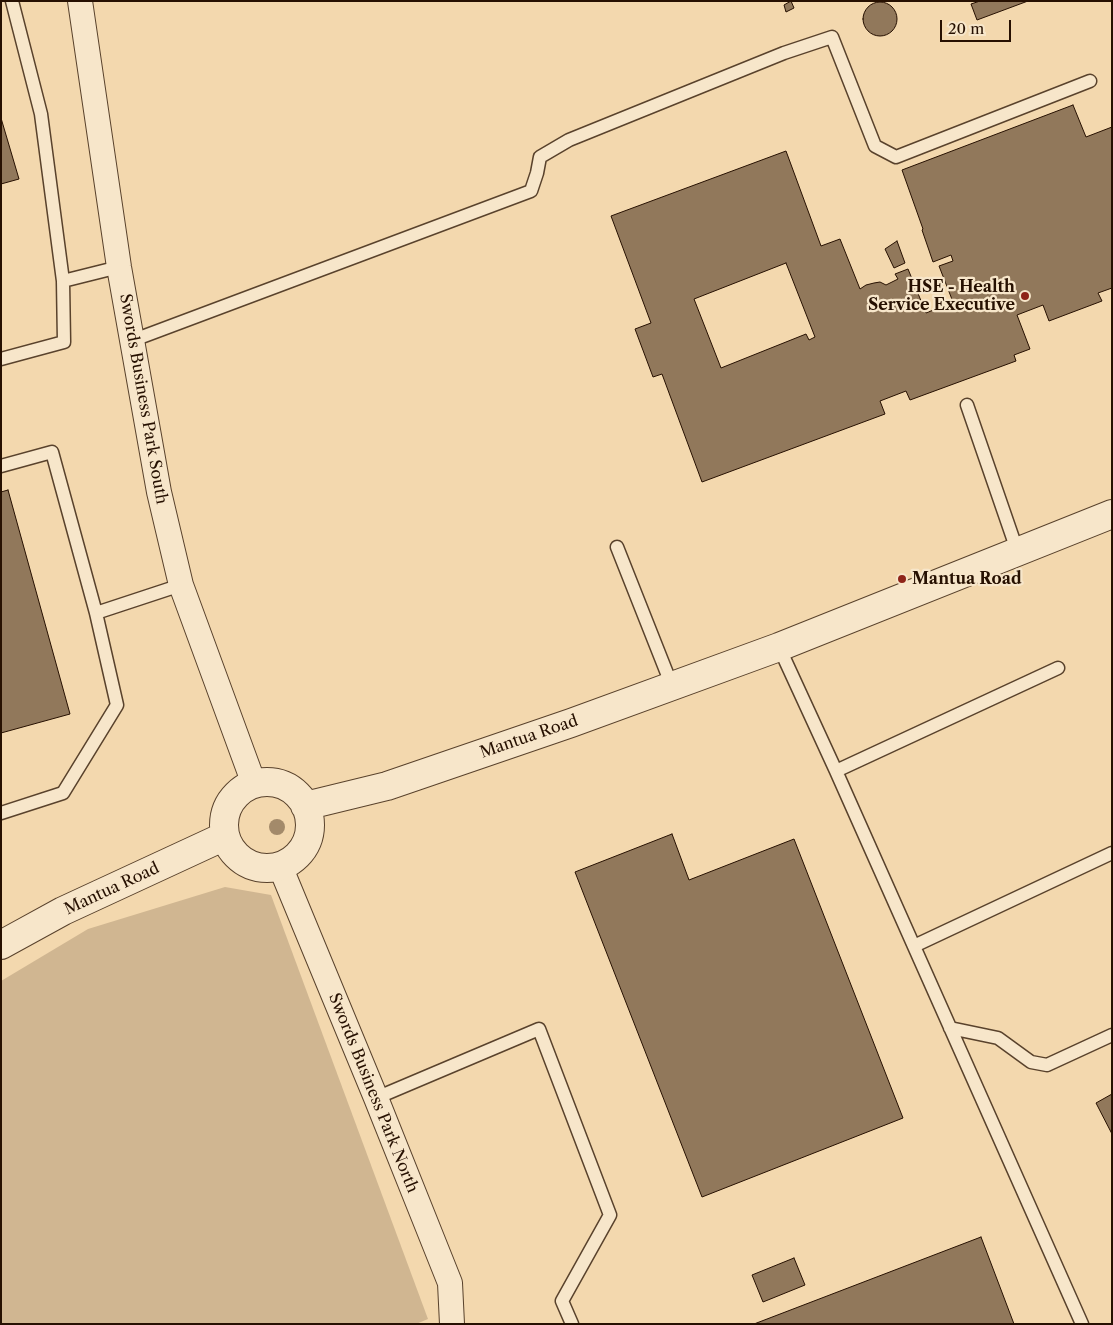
<!DOCTYPE html>
<style>
body{margin:0}
#map{position:relative;width:1113px;height:1325px;overflow:hidden;background:#f3d8ae;font-family:"Libre Caslon Text",serif}
canvas{display:block}
.frame{position:absolute;inset:0;border:2px solid #261001;pointer-events:none}
.scale{position:absolute;left:940px;top:20px;width:71px;height:22px;box-sizing:border-box;border:2px solid #261001;border-top:0;padding-left:6px;font-size:15px;line-height:18px;white-space:nowrap;color:#261001;-webkit-text-stroke:4px #f7e6ca;paint-order:stroke}
</style>
<div id="map">
<canvas width="1113" height="1325"></canvas>
<div class="frame"></div>
<div class="scale">20 m</div>
</div>
<script>
const ctx = document.querySelector('canvas').getContext('2d');
ctx.lineJoin = 'round';
function fill(path, color) { ctx.fillStyle = color; ctx.fill(path, 'evenodd'); }
const shape = rows => new Path2D(rows.map(r => 'M' + r).join(''));
function trace(path, color, width, dash) { ctx.strokeStyle = color; ctx.lineWidth = width; ctx.lineCap = dash ? 'butt' : 'round'; ctx.setLineDash(dash || []); ctx.stroke(path); }
function drawText(font, color, halo, rows, align = 'center') {
  ctx.font = font + ' "Libre Caslon Text",serif'; ctx.lineWidth = 4.5; ctx.setLineDash([]); ctx.textBaseline = 'middle'; ctx.strokeStyle = halo; ctx.fillStyle = color; for (const [text, x, y, turn = 0] of rows) {
    ctx.save(); ctx.translate(x, y); ctx.rotate((+turn || 0) * Math.PI / 180); ctx.textAlign = isNaN(turn) ? turn : align; if (halo) ctx.strokeText(text, 0, 0); ctx.fillText(text, 0, 0); ctx.restore();
  }
}
fill(shape([
 [225,887,271,895,428,1319,416,1324,1,1324,1,981,88,929]
]), '#d0b691');
const building = shape([
 [791,1,794,8,786,12,784,5,791,1],
 [980,1,1028,1,977,20,971,4,980,1],
 '863 19a17 17 0 1 1 34 0a17 17 0 1 1-34 0Z',
 [1073,105,1086,137,1112,127,1112,288,1098,293,1102,301,1049,321,1043,305,1017,315,1030,349,1014,355,1016,361,910,400,906,391,880,401,885,414,702,482,662,374,653,377,635,329,651,323,611,216,786,151,821,246,840,239,860,289,866,285,874,283,880,282,886,285,898,279,895,274,908,269,926,313,953,302,939,266,953,261,951,255,933,262,922,230,923,229,902,170,1073,105],
 [786,263,815,337,809,340,806,334,721,368,694,299,786,263],
 [1,118,19,179,1,184,1,118],
 [897,241,905,263,894,268,885,249,897,241],
 [8,490,70,714,1,733,1,492,8,490],
 [672,834,689,880,794,839,903,1118,702,1197,575,872,672,834],
 [1112,1094,1112,1134,1096,1103,1112,1094],
 [981,1237,1014,1324,754,1324,981,1237],
 [794,1258,805,1285,763,1302,752,1275,794,1258]
]);
fill(building, '#91785b');
trace(building, '#261001', 1);
const service = shape([
 [63,281,119,267],
 [131,341,531,191,537,173,540,157,569,140,784,53,832,37,875,146,896,157,1090,81],
 [1,359,64,342,63,281,41,114,12,1],
 [967,405,1017,550],
 [1,466,52,452,96,613,117,705,63,793,1,813],
 [617,547,672,686],
 [96,613,181,585],
 [779,647,836,771,1082,1324],
 [836,771,1058,668],
 [914,946,1112,853],
 [950,1028,998,1038,1031,1062,1047,1065,1112,1035],
 [376,1098,539,1029,610,1215,562,1301,572,1324]
]);
const minor = shape([
 [80,1,119,267,159,492,181,585,254,784],
 [280,866,376,1098,450,1283,452,1324]
]);
const tertiary = shape([
 '224 825a43 43 0 1 1 86 0a43 43 0 1 1-86 0Z',
 [305,806,387,786,571,723,779,647,1112,514],
 [1,945,63,911,225,836]
]);
trace(service, '#59422c', 15);
trace(minor, '#59422c', 26);
trace(tertiary, '#59422c', 30);
trace(service, '#f7e6ca', 12);
trace(minor, '#f7e6ca', 24);
trace(tertiary, '#f7e6ca', 28);
ctx.fillStyle = '#a38a6a';
for (const [x, y] of [
 [277,827]
]) { ctx.beginPath(); ctx.arc(x, y, 8, 0, 2 * Math.PI); ctx.fill(); }
for (const [x, y, r, color] of [
 [1025,296,5,"#8f2418"],
 [902,579,5,"#8f2418"]
]) { const dot = new Path2D(); dot.arc(x, y, r, 0, 2 * Math.PI); ctx.fillStyle = color; ctx.fill(dot); trace(dot, '#f7e6ca', 2); }
drawText('bold 16px', '#261001', '#f7e6ca', [
 ["HSE - Health",1015,287],
 ["Service Executive",1015,305],
 ["Mantua Road",912,579,"left"]
], 'right');
drawText('16px', '#261001', '#f7e6ca', [
 ["Swords Business Park South",143,399,80],
 ["Mantua Road",529,737,-19],
 ["Mantua Road",112,889,-25],
 ["Swords Business Park North",373,1093,68]
]);
</script>
